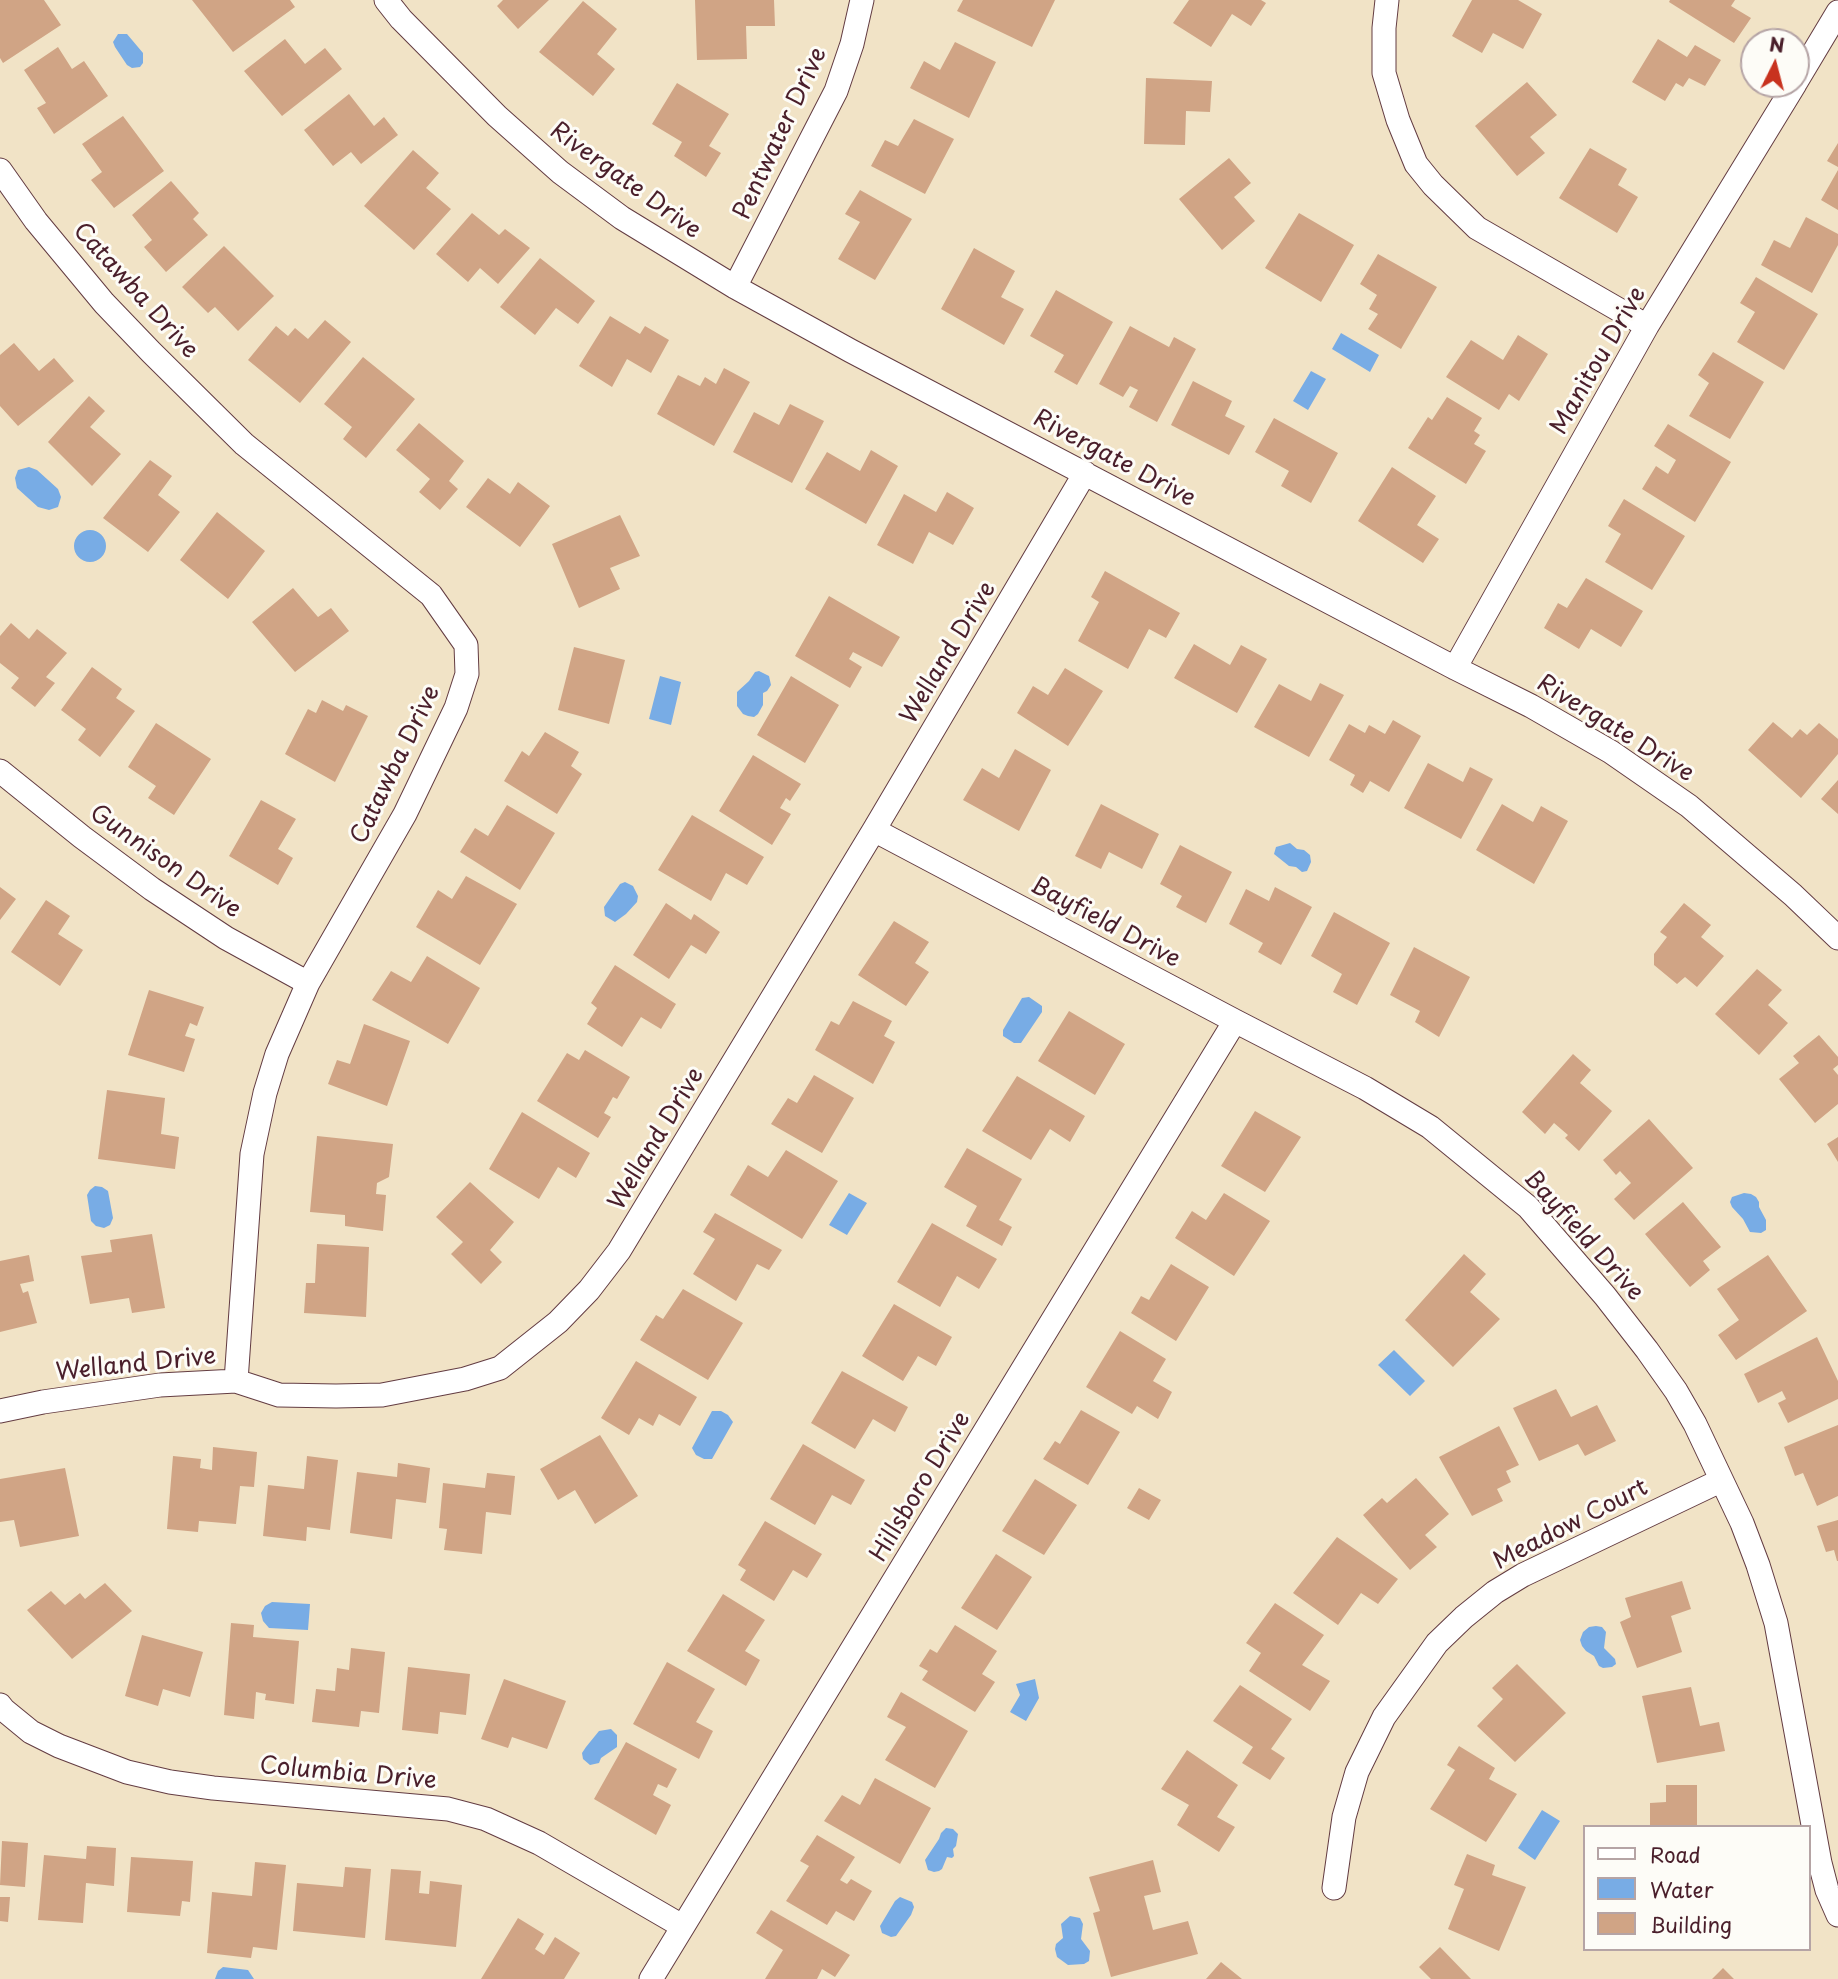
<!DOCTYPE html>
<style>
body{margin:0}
#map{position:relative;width:1838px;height:1979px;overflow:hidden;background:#f1e3c6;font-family:"Playpen Sans",sans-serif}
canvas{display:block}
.legend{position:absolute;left:1583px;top:1825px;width:228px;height:126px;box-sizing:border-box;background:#fdfcf7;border:2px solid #b5a4a5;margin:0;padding:9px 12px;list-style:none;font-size:21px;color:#4a1f2b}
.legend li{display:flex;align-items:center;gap:14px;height:35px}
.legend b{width:35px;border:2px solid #b5a4a5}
.north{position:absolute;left:1740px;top:28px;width:70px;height:70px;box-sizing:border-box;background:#fdfcf7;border:2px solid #b5a4a5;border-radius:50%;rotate:6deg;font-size:19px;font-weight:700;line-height:28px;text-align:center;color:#4a1f2b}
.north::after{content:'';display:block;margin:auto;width:24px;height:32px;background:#c8321e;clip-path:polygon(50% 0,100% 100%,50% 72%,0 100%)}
</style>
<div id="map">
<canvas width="1838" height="1979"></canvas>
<ul class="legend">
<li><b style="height:9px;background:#fff"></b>Road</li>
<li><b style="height:19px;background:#78ace5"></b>Water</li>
<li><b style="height:19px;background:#d0a485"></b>Building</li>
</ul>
<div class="north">N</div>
</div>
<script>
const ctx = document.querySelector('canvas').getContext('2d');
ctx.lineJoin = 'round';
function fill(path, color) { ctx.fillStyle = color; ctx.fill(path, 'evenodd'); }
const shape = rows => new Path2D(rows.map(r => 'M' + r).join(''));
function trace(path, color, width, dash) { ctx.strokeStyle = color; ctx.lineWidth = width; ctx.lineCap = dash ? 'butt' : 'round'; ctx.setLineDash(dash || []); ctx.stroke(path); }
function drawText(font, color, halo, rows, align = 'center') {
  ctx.font = font + ' "Playpen Sans",sans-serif'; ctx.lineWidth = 6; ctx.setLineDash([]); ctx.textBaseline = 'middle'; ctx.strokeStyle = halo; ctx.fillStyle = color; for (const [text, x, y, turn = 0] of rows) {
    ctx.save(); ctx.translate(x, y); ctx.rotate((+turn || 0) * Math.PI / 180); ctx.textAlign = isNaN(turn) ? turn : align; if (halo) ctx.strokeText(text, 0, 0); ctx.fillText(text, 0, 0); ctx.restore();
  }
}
fill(shape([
 [118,34,127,34,143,53,143,63,140,67,132,68,127,65,115,47,113,42],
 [1341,333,1379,355,1370,372,1332,349],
 [1311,371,1326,379,1308,410,1293,401],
 [29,467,37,470,58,489,61,497,58,507,49,510,38,507,17,488,15,478,18,470],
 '74 546a16 16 0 1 1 32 0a16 16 0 1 1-32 0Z',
 [759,671,769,676,771,685,767,691,763,693,763,705,758,714,754,717,748,716,743,714,737,706,737,692,749,681,755,672],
 [660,676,681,682,671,725,649,719],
 [1290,843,1297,849,1304,850,1310,855,1311,862,1307,871,1302,872,1296,867,1289,866,1274,854,1276,847],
 [625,882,633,886,638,896,637,902,626,914,615,922,605,916,604,907,620,884],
 [1029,997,1042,1006,1042,1012,1021,1043,1014,1043,1003,1036,1003,1030,1022,998],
 [95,1186,102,1187,108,1191,113,1218,110,1225,104,1228,96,1226,91,1221,87,1195,90,1190],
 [849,1193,867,1203,847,1235,829,1225],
 [1744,1193,1751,1194,1756,1197,1759,1202,1759,1207,1766,1220,1766,1230,1761,1233,1750,1232,1743,1219,1732,1207,1730,1202,1732,1197],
 [1394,1350,1425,1381,1410,1396,1378,1365],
 [712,1411,721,1411,728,1415,733,1422,712,1459,704,1459,696,1455,692,1448],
 [272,1602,310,1604,308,1630,269,1628,263,1621,261,1613,265,1606],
 [1596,1626,1602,1627,1606,1632,1604,1648,1615,1659,1616,1664,1612,1667,1603,1668,1599,1666,1594,1656,1586,1651,1582,1646,1580,1640,1583,1632,1589,1627],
 [1035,1679,1039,1698,1026,1721,1010,1712,1020,1695,1016,1684],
 [611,1729,617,1735,617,1747,601,1758,599,1763,590,1765,583,1759,582,1753,586,1747,599,1731],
 [1542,1810,1560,1821,1535,1860,1518,1848],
 [946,1828,953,1829,958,1834,956,1846,953,1849,954,1856,952,1858,947,1857,942,1869,939,1871,934,1872,928,1870,925,1860,939,1839,941,1833],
 [900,1897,912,1902,914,1907,911,1915,896,1936,891,1937,882,1933,880,1926,895,1901],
 [1070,1916,1080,1918,1083,1924,1081,1939,1090,1951,1089,1961,1084,1964,1068,1965,1057,1957,1055,1949,1056,1944,1063,1938,1061,1924],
 [223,1967,248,1970,254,1979,215,1979,218,1971]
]), '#78ace5');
fill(shape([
 [0,0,44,0,61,25,3,63,0,58],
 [192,0,290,0,295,7,233,52],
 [503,0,549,0,518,29,497,6],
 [695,0,774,0,775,26,746,26,747,59,697,60],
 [963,0,1055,0,1032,47,957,11],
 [1189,0,1261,0,1266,3,1251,26,1232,14,1211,47,1173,23],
 [1472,0,1518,0,1542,14,1523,49,1493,33,1482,53,1452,36],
 [1670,0,1735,0,1731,6,1751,18,1734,43,1669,2],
 [583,1,617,29,597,54,615,69,593,96,539,52],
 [285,39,305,64,325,48,342,69,282,116,244,71],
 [1658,39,1687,57,1695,45,1721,60,1705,86,1689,78,1683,87,1676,83,1665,101,1632,82],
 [955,42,996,62,969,118,910,88,924,61,940,70],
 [58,47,72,69,84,61,108,96,54,134,37,108,46,103,24,70],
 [1146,78,1212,81,1210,112,1186,111,1185,145,1144,144],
 [1527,82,1557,115,1530,137,1545,153,1517,176,1475,126],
 [677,83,729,114,709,146,721,153,706,177,674,156,682,142,652,124],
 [349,94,374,126,384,117,398,135,361,164,351,152,333,166,304,130],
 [123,116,164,171,114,208,91,180,102,172,82,144],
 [914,119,954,139,925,194,871,166,885,140,898,146],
 [1838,143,1838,167,1827,161],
 [1590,148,1627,169,1618,185,1638,197,1617,233,1559,198],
 [413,150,439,173,426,188,451,209,414,250,364,206],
 [1229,158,1251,183,1234,197,1255,221,1222,250,1179,199],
 [1838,170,1838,210,1821,200],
 [171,181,199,213,193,219,208,235,166,272,144,247,152,240,132,215],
 [860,190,912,219,875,280,838,259,860,222,845,214],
 [472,213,499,235,505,229,530,248,498,284,480,268,468,282,436,254],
 [1299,213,1354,245,1321,302,1265,268],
 [1806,217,1838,234,1838,245,1812,293,1761,265,1774,240,1790,248],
 [224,246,274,296,238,331,215,307,208,313,182,287],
 [974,248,1015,271,1001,297,1024,309,1004,345,941,309],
 [1378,254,1437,287,1401,349,1368,329,1378,314,1369,309,1377,295,1360,284],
 [540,258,595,301,578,324,556,308,535,335,500,307],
 [1756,277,1818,314,1784,370,1737,342,1755,312,1740,303],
 [1056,290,1113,322,1077,385,1054,372,1064,355,1030,336],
 [610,316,640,334,645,326,669,340,651,373,627,359,612,387,579,366],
 [325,320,351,342,300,403,248,360,276,326,288,336,295,328,308,339],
 [1130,326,1169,347,1174,337,1196,349,1157,422,1129,407,1138,390,1130,386,1123,397,1099,384],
 [1518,335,1548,354,1519,401,1509,394,1499,410,1446,377,1471,340,1503,360],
 [14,343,39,371,54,358,74,381,18,426,0,406,0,355],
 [1713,352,1764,382,1730,439,1689,416,1709,383,1698,375],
 [363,357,415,399,366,458,343,439,352,427,324,404],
 [724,368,750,382,714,446,657,414,678,375,700,386,705,377,716,384],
 [1193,381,1232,401,1225,416,1245,426,1229,455,1171,425],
 [89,396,105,411,90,427,121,454,92,486,48,442],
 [1447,397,1482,418,1474,431,1480,435,1474,444,1486,451,1466,484,1408,448,1428,417,1432,420],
 [790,404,824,421,792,483,733,452,754,412,779,425],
 [1274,418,1338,453,1311,503,1281,486,1289,471,1255,452],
 [419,423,464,461,449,481,458,489,440,510,419,492,430,479,396,450],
 [1668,424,1731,462,1695,522,1642,489,1656,466,1668,474,1676,460,1654,446],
 [871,450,898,466,866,524,805,489,827,452,860,471],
 [150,460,172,476,158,495,180,512,148,552,103,518],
 [1392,467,1436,496,1417,525,1439,539,1423,563,1358,521],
 [488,478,510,494,518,482,550,506,520,547,466,507],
 [947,492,974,508,953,545,929,532,913,564,877,545,904,494,936,512],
 [1624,499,1685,536,1652,590,1605,562,1621,534,1608,526],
 [217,512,265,551,228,599,180,560],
 [620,515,640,556,610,568,620,589,579,608,552,544],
 [1105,571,1180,613,1166,638,1149,629,1128,669,1078,641,1099,602,1091,597],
 [1586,578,1643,611,1621,647,1591,629,1579,649,1544,628,1558,603,1567,608],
 [293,588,318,617,331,608,349,631,295,672,252,622],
 [829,596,900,637,882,667,853,652,849,659,862,667,850,688,795,656],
 [11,623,29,639,37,629,67,653,46,677,55,683,35,707,11,688,19,678,0,663,0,636],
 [1194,644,1230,665,1241,645,1267,659,1237,713,1174,678],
 [574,647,625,660,609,724,558,710],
 [92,667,122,689,116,698,135,711,100,757,78,740,86,729,61,710],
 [1065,668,1103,691,1068,746,1017,713,1033,686,1048,695],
 [791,676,839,705,805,763,757,735],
 [1320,683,1344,695,1309,757,1254,727,1279,684,1311,701],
 [322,700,343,711,346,705,368,716,335,782,285,754,308,709,316,713],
 [1393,720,1421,736,1389,792,1370,781,1363,793,1350,785,1355,775,1329,760,1349,724,1365,733,1369,725,1385,734],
 [1773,722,1792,738,1800,729,1807,735,1819,723,1838,739,1838,754,1801,798,1748,750],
 [156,723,211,759,174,815,148,798,156,786,128,767],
 [545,732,579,752,571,766,582,774,557,814,504,781,522,751,529,756],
 [1015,749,1051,770,1019,831,963,800,982,768,999,778],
 [753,755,801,784,790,801,786,798,780,808,791,814,772,845,719,811],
 [1428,763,1463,782,1470,767,1493,779,1461,839,1404,808],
 [1838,780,1838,814,1821,799],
 [261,800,296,819,278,849,293,858,278,885,229,856],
 [1101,804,1159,834,1142,869,1109,852,1101,869,1075,856],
 [1502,804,1533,822,1541,806,1568,821,1534,884,1476,850],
 [507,805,555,833,520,890,460,852,475,828,488,836],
 [692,815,764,857,747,885,726,873,711,901,658,870],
 [1180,845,1232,872,1206,923,1176,907,1182,896,1160,884],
 [466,876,517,904,480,965,416,927,438,890,452,899],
 [0,887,16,899,0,920],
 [1275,887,1312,907,1281,965,1258,952,1263,943,1229,924,1246,889,1269,901],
 [46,900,70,916,58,934,83,950,60,986,11,952],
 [666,903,691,920,694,914,720,932,706,954,691,945,669,979,633,955],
 [1684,903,1711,925,1701,937,1724,956,1697,987,1685,977,1677,984,1654,965,1654,954,1667,937,1660,932],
 [1334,912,1390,943,1357,1005,1333,992,1342,974,1311,956],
 [894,921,929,942,915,963,929,972,906,1006,858,975],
 [1414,947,1470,977,1439,1037,1415,1022,1420,1011,1390,995],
 [427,956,480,988,448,1044,372,1000,391,971,411,982],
 [615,965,676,1004,661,1029,641,1017,622,1047,587,1024,597,1008,591,1003],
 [1757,969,1782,990,1768,1005,1788,1023,1759,1055,1715,1014],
 [149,990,204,1007,197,1026,190,1023,185,1036,195,1039,184,1072,128,1055],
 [853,1001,892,1021,884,1036,895,1042,873,1084,815,1050,831,1021,839,1025],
 [1069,1011,1125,1044,1095,1095,1038,1061],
 [364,1024,410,1041,387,1106,328,1084,337,1060,350,1064],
 [1819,1035,1838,1057,1838,1065,1833,1069,1838,1075,1838,1104,1815,1123,1779,1079,1799,1063,1793,1056],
 [585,1050,630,1077,617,1099,613,1097,604,1113,611,1117,598,1138,537,1101,567,1053,579,1060],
 [1573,1054,1591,1070,1580,1083,1612,1111,1579,1151,1565,1138,1568,1135,1554,1123,1545,1134,1522,1112],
 [814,1075,854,1098,822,1153,771,1124,788,1098,797,1103],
 [1017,1076,1085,1116,1070,1142,1050,1129,1031,1160,982,1131],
 [107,1090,165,1098,161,1134,179,1137,175,1169,98,1159],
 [1255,1111,1301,1137,1265,1192,1221,1166],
 [522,1112,590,1153,576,1178,558,1167,539,1199,489,1169],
 [1649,1119,1693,1168,1634,1220,1614,1199,1631,1183,1620,1171,1616,1175,1603,1160],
 [317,1136,393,1144,389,1177,377,1183,376,1194,386,1195,383,1231,345,1226,345,1215,310,1212],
 [1838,1137,1838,1162,1827,1144],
 [967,1148,1022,1179,999,1220,1012,1227,1002,1246,966,1226,977,1206,944,1187],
 [786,1150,838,1181,802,1239,730,1195,748,1165,768,1177],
 [470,1182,514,1222,490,1250,502,1262,481,1284,451,1254,463,1242,436,1217],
 [1224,1193,1270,1221,1234,1276,1175,1238,1192,1211,1206,1220],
 [1683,1202,1721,1247,1703,1261,1710,1270,1690,1287,1645,1234],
 [715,1213,782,1250,769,1270,757,1264,736,1301,693,1274,715,1239,703,1232],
 [932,1223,997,1259,979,1289,957,1276,940,1307,897,1282],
 [152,1234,165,1308,132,1313,129,1298,90,1304,81,1256,112,1252,110,1240],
 [317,1244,369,1247,366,1317,304,1313,306,1283,315,1283],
 [1464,1254,1486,1274,1470,1292,1500,1319,1453,1367,1405,1320],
 [29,1255,34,1281,20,1284,23,1293,28,1291,37,1323,0,1332,0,1261],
 [1768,1255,1807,1311,1736,1360,1718,1335,1739,1320,1717,1289],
 [1171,1264,1209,1287,1176,1341,1131,1313,1141,1296,1149,1300],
 [683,1289,743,1323,708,1380,640,1340,656,1315,663,1319],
 [894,1304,952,1337,936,1366,918,1356,903,1381,862,1356],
 [1120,1331,1166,1359,1153,1381,1172,1392,1158,1419,1137,1406,1132,1414,1086,1387],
 [1817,1337,1838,1381,1838,1399,1788,1423,1778,1403,1786,1399,1782,1391,1758,1403,1744,1374],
 [636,1361,697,1397,680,1426,659,1414,653,1426,639,1418,629,1435,601,1418],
 [842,1371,908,1407,895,1432,873,1419,855,1449,811,1423],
 [1556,1389,1571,1417,1597,1405,1616,1441,1585,1456,1578,1444,1539,1461,1513,1408],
 [1081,1410,1120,1432,1088,1485,1043,1459,1055,1441,1060,1444],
 [1838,1425,1838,1496,1817,1506,1803,1473,1795,1476,1784,1447],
 [1499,1426,1519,1465,1506,1471,1511,1482,1497,1489,1503,1501,1472,1516,1439,1457],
 [600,1435,638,1496,595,1524,575,1490,558,1500,540,1469],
 [803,1444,865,1480,851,1505,832,1495,815,1525,770,1499],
 [213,1447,257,1452,254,1487,240,1486,236,1524,199,1521,198,1532,167,1529,173,1456,201,1459,200,1468,212,1470],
 [307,1456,338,1460,330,1530,307,1527,306,1541,263,1536,268,1485,304,1489],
 [398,1463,430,1468,426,1503,396,1499,392,1539,350,1533,357,1472,397,1477],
 [65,1468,79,1536,20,1547,14,1520,0,1522,0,1479],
 [487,1473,515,1476,511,1515,486,1512,482,1554,444,1550,447,1529,439,1528,443,1483,485,1488],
 [1416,1478,1449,1514,1425,1535,1437,1547,1410,1570,1363,1515,1382,1498,1387,1503],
 [1035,1479,1077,1505,1044,1555,1002,1531],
 [1139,1488,1161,1500,1149,1520,1127,1508],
 [1838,1520,1838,1561,1837,1561,1834,1550,1826,1552,1817,1526],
 [765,1521,822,1554,807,1578,793,1570,774,1601,740,1580,746,1570,738,1565],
 [1337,1537,1398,1579,1378,1604,1361,1593,1338,1625,1293,1593],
 [996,1554,1032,1577,997,1630,961,1608],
 [1682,1581,1691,1609,1671,1616,1682,1652,1637,1668,1620,1622,1631,1617,1625,1598],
 [105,1583,132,1611,72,1659,27,1610,51,1591,65,1605,80,1593,85,1599],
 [723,1594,765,1620,745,1651,760,1660,746,1686,687,1651],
 [1275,1603,1324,1635,1302,1665,1330,1681,1310,1711,1249,1671,1261,1653,1246,1643],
 [231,1623,254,1625,253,1637,299,1641,294,1704,265,1700,266,1694,256,1692,254,1719,224,1715],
 [955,1625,997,1651,982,1674,995,1682,975,1712,922,1680,928,1671,919,1666,930,1649,937,1653],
 [142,1635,203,1652,190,1697,163,1689,158,1706,125,1696],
 [351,1648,385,1652,379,1713,361,1711,359,1727,312,1722,316,1689,335,1691,337,1668,349,1670],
 [667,1662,715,1689,696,1722,713,1731,699,1759,633,1724],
 [1517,1664,1566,1713,1515,1762,1477,1726,1503,1699,1492,1688],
 [408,1667,470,1674,466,1715,440,1712,438,1734,402,1730],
 [504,1679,566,1701,547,1749,512,1737,508,1748,481,1739],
 [1240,1685,1292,1719,1271,1749,1285,1758,1270,1780,1242,1763,1253,1747,1213,1721],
 [1691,1687,1700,1726,1719,1722,1725,1751,1657,1763,1642,1696],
 [901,1692,968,1731,935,1788,885,1760,906,1727,887,1717],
 [626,1742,677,1769,667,1788,658,1784,653,1795,671,1805,656,1835,594,1799],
 [1459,1746,1495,1768,1489,1779,1517,1794,1486,1842,1430,1809,1455,1770,1447,1765],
 [1187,1750,1238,1785,1217,1817,1235,1827,1219,1852,1177,1825,1189,1805,1161,1789],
 [875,1778,931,1808,900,1864,824,1821,842,1795,860,1805],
 [1666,1785,1697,1785,1697,1827,1650,1827,1650,1803,1666,1802],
 [817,1835,855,1857,840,1880,847,1884,851,1879,872,1891,854,1921,836,1911,827,1925,786,1901,809,1866,800,1861],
 [2,1841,28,1843,25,1887,0,1885],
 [87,1846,116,1848,114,1886,86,1883,83,1923,38,1920,44,1855,86,1859],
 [1467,1854,1495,1865,1492,1875,1526,1887,1499,1951,1448,1929,1464,1889,1454,1885],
 [131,1857,193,1861,190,1902,182,1901,180,1916,127,1912],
 [1153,1860,1161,1892,1144,1896,1153,1930,1188,1921,1198,1954,1111,1977,1093,1913,1100,1911,1089,1877],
 [255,1862,286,1865,277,1950,253,1947,251,1958,207,1953,212,1892,252,1896],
 [345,1867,371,1869,365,1938,293,1931,297,1883,343,1887],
 [391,1869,421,1871,419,1893,429,1894,430,1881,462,1885,456,1947,385,1940],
 [0,1897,10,1897,8,1922,0,1921],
 [771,1910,850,1955,835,1977,822,1969,817,1979,765,1979,783,1950,756,1933],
 [518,1918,544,1934,535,1949,544,1955,555,1937,580,1953,564,1979,481,1979],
 [1440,1947,1471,1979,1431,1979,1419,1967],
 [1221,1962,1242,1979,1206,1979],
 [1723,1968,1734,1979,1712,1979]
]), '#d0a485');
const street = shape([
 [386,0,401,19,497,116,560,172,622,218,735,287,851,351,1455,668,1531,706,1611,752,1689,806,1793,895,1838,938],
 [1387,0,1384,28,1384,73,1398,120,1416,164,1433,185,1477,228,1647,326],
 [1796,82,1838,12],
 [0,170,36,221,104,303,151,352,244,444,431,595,466,645,467,674,456,708,405,814,308,983,277,1054,265,1093,252,1154,236,1381],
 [735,287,836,91,852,44,862,0],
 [1455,668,1647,326,1795,84],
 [0,771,82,837,152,889,226,938,308,983],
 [874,830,1235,1021,1365,1088,1430,1127,1528,1207,1605,1296,1647,1350,1676,1391,1695,1424,1742,1523,1758,1565,1776,1623,1820,1863,1827,1890,1838,1915],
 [0,1411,43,1402,160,1385,236,1381,279,1395,336,1396,382,1395,465,1379,500,1368,558,1322,589,1290,619,1251,874,830,1085,473],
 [0,1705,4,1710,31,1732,59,1746,127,1772,170,1782,213,1788,448,1809,486,1819,539,1843,682,1926],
 [1334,1888,1344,1817,1357,1772,1384,1717,1437,1643,1464,1617,1495,1592,1523,1575,1720,1481],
 [651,1979,1235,1021]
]);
trace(street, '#633c42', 25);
trace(street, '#fff', 23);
drawText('24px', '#4a1f2b', '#fdfcf7', [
 ["Pentwater Drive",781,134,-65],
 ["Rivergate Drive",625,181,36],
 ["Catawba Drive",135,291,48],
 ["Manitou Drive",1599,361,-60],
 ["Rivergate Drive",1114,459,28],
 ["Welland Drive",949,653,-59],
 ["Rivergate Drive",1615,729,32],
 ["Catawba Drive",396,765,-64],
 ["Gunnison Drive",165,862,35],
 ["Bayfield Drive",1105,923,28],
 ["Welland Drive",657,1139,-59],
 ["Bayfield Drive",1583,1236,48],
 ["Welland Drive",136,1365,-6],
 ["Hillsboro Drive",921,1487,-59],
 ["Meadow Court",1571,1525,-27],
 ["Columbia Drive",348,1774,5]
]);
</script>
